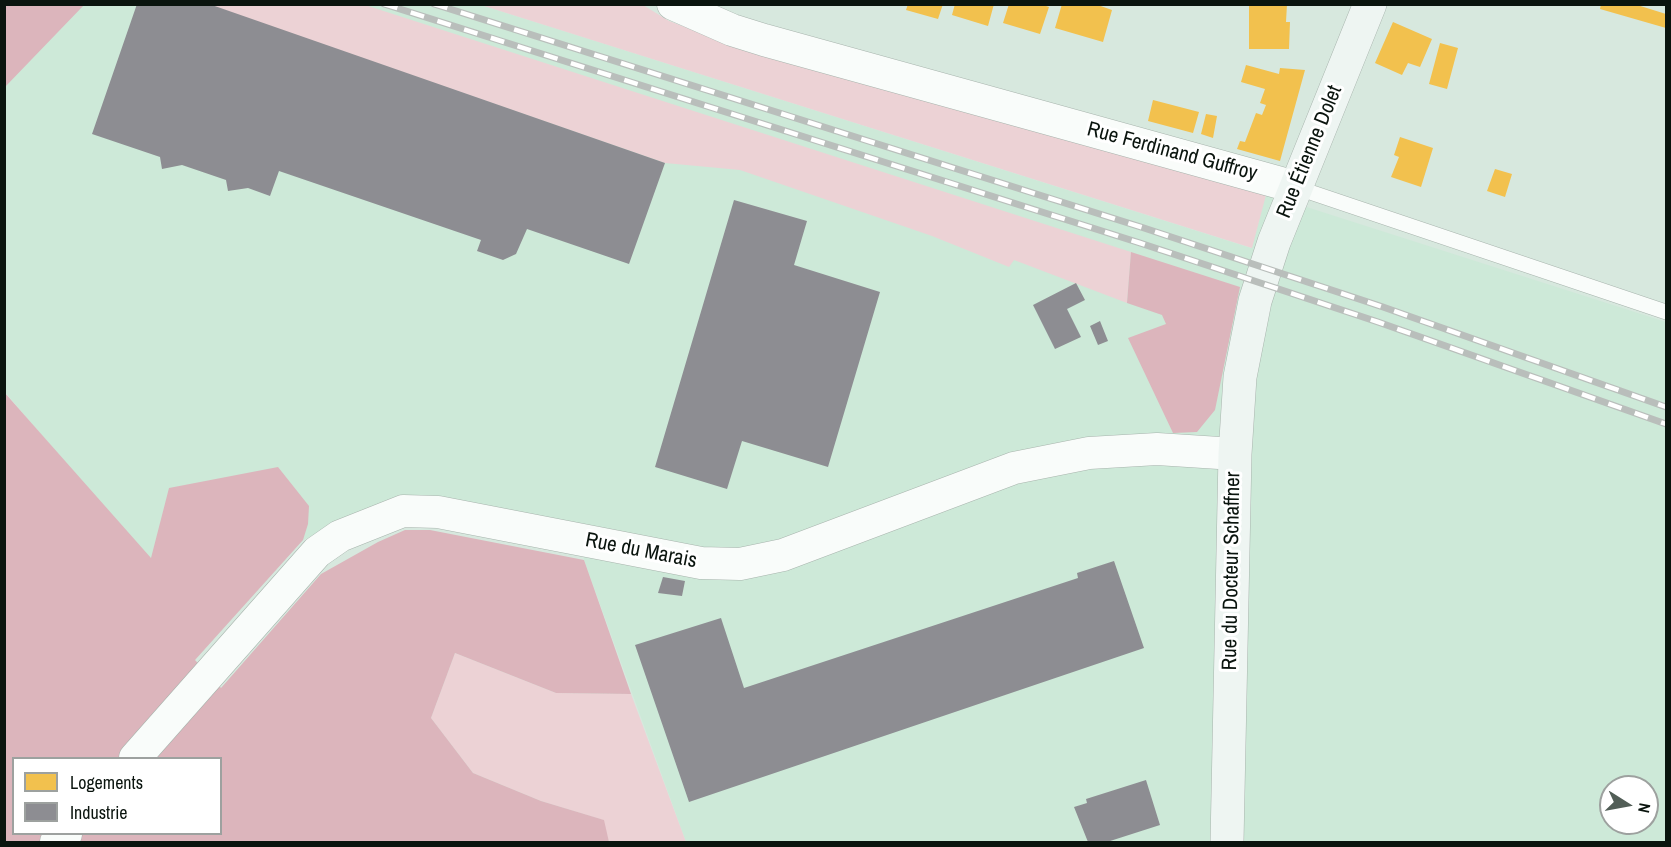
<!DOCTYPE html>
<meta charset="utf-8">
<style>
body{margin:0}
#map{position:relative;width:1671px;height:847px;overflow:hidden;background:#d7e8de;font-family:"Archivo Narrow",sans-serif}
canvas{display:block}
.frame{position:absolute;inset:0;border:6px solid #0a140e;pointer-events:none}
.legend{position:absolute;left:12px;top:757px;width:210px;height:78px;box-sizing:border-box;background:#fff;border:2px solid #9da19f;margin:0;padding:8px 10px;list-style:none;font-size:18px;color:#0a140e}
.legend li{display:flex;align-items:center;gap:12px;height:30px}
.legend b{width:30px;border:2px solid #9da19f}
.north{position:absolute;left:1599px;top:775px;width:60px;height:60px;box-sizing:border-box;background:#fff;border:2px solid #9da19f;border-radius:50%;rotate:101deg;font-size:16px;font-weight:700;line-height:24px;text-align:center;color:#0a140e}
.north::after{content:'';display:block;margin:auto;width:21px;height:27px;background:#525e57;clip-path:polygon(50% 0,100% 100%,50% 72%,0 100%)}
</style>
<div id="map">
<canvas width="1671" height="847"></canvas>
<div class="frame"></div>
<ul class="legend">
<li><b style="height:16px;background:#f2c14e"></b>Logements</li>
<li><b style="height:16px;background:#8d8d92"></b>Industrie</li>
</ul>
<div class="north">N</div>
</div>
<script>
const ctx = document.querySelector('canvas').getContext('2d');
ctx.lineJoin = 'round';
function fill(path, color) { ctx.fillStyle = color; ctx.fill(path, 'evenodd'); }
const shape = rows => new Path2D(rows.map(r => 'M' + r).join(''));
function trace(path, color, width, dash) { ctx.strokeStyle = color; ctx.lineWidth = width; ctx.lineCap = dash ? 'butt' : 'round'; ctx.setLineDash(dash || []); ctx.stroke(path); }
function drawText(font, color, halo, rows, align = 'center') {
  ctx.font = font + ' "Archivo Narrow",sans-serif'; ctx.lineWidth = 6; ctx.setLineDash([]); ctx.textBaseline = 'middle'; ctx.strokeStyle = halo; ctx.fillStyle = color; for (const [text, x, y, turn = 0] of rows) {
    ctx.save(); ctx.translate(x, y); ctx.rotate((+turn || 0) * Math.PI / 180); ctx.textAlign = isNaN(turn) ? turn : align; if (halo) ctx.strokeText(text, 0, 0); ctx.fillText(text, 0, 0); ctx.restore();
  }
}
fill(shape([
 [4,5,481,5,1251,248,1266,194,1666,322,1666,842,686,842,584,560,578,530,375,507,303,540,195,660,71,470,5,392],
 [1611,787,1647,787,1647,823,1611,823]
]), '#cde9d8');
fill(shape([
 [209,5,365,5,1131,252,1127,303,1014,260,1009,267,932,236,740,170,665,163],
 [481,5,643,5,669,21,718,39,1266,195,1252,248],
 [455,653,556,693,631,694,686,842,609,842,603,820,541,801,473,773,431,718]
]), '#ecd2d5');
fill(shape([
 [5,4,84,5,5,87,4,5],
 [1131,252,1240,287,1215,410,1197,432,1173,433,1128,338,1166,324,1162,315,1127,303],
 [4,392,151,558,169,488,278,467,309,506,308,524,303,540,195,660,221,688,321,574,378,542,405,530,430,530,584,560,631,694,556,693,455,653,431,718,473,773,541,801,604,820,609,842,5,842],
 [14,758,220,758,220,834,14,834]
]), '#dcb5bc');
fill(shape([
 [908,4,943,4,938,19,906,10],
 [955,4,994,4,988,26,952,15],
 [1009,4,1040,4,1049,7,1040,34,1003,23],
 [1062,4,1095,4,1112,10,1103,42,1055,28],
 [1249,4,1287,4,1286,22,1290,22,1289,49,1249,49],
 [1601,4,1634,4,1666,14,1666,28,1600,9],
 [1393,22,1432,39,1420,67,1408,63,1402,75,1375,63],
 [1440,43,1458,48,1447,89,1429,84],
 [1246,65,1279,74,1280,68,1305,70,1280,161,1237,149,1240,141,1245,142,1256,113,1262,115,1266,105,1260,103,1265,89,1241,82],
 [1153,100,1199,112,1193,133,1148,121],
 [1206,114,1217,116,1213,138,1201,134],
 [1400,137,1433,148,1421,187,1391,177,1399,157,1394,155],
 [1495,169,1512,174,1505,197,1487,191]
]), '#f2c14e');
fill(shape([
 [137,4,209,4,665,163,629,264,527,229,516,254,503,260,477,251,481,240,279,171,270,196,248,188,228,191,226,180,182,165,162,169,160,157,92,134],
 [734,200,807,221,794,265,880,292,828,467,742,441,727,489,655,467],
 [1076,283,1085,300,1067,309,1081,337,1055,349,1033,305],
 [1100,321,1108,341,1098,345,1090,326],
 [1114,561,1144,648,689,802,635,645,721,618,744,688,1078,578,1077,573],
 [663,577,685,581,682,596,658,593],
 [1146,780,1160,825,1107,842,1088,842,1074,807,1087,803,1086,799]
]), '#8d8d92');
const lane = shape([
 [1295,187,1666,312]
]);
const street = shape([
 [673,4,732,30,764,40,1295,187],
 [135,758,317,552,340,536,403,511,438,512,701,563,740,564,783,555,1014,468,1089,453,1157,449,1235,454],
 [56,842,66,834]
]);
const secondary = shape([
 [1227,842,1235,454,1240,377,1255,301,1274,242,1370,4]
]);
trace(lane, '#a8b4ad', 16);
trace(street, '#a8b4ad', 33);
trace(secondary, '#a8b4ad', 34);
trace(lane, '#f9fcfa', 15);
trace(street, '#f9fcfa', 32);
trace(secondary, '#eef5f2', 33);
const rail = shape([
 [384,4,1140,243,1378,322,1666,424],
 [434,4,1144,228,1383,307,1666,407]
]);
trace(rail, '#b9bebb', 7);
trace(rail, '#fff', 4.5, [14]);
drawText('21px', '#0a140e', '#fff', [
 ["Rue Ferdinand Guffroy",1172,152,15],
 ["Rue Étienne Dolet",1310,152,-68],
 ["Rue du Marais",641,551,11],
 ["Rue du Docteur Schaffner",1232,571,-89]
]);
</script>
